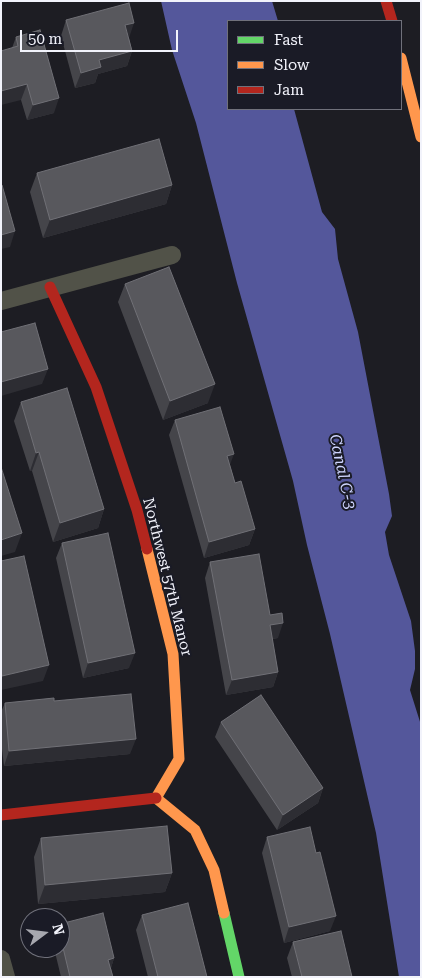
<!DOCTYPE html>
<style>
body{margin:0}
#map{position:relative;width:422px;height:978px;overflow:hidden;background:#1d1d23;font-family:"Roboto Serif",serif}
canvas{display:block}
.frame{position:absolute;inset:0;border:2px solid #f2f3fb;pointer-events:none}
.legend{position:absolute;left:227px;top:20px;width:175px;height:90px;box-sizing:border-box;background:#1a1b26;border:1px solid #70717b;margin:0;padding:6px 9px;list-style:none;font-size:15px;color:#f2f3fb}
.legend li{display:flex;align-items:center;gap:10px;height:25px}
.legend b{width:25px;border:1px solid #70717b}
.north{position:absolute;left:20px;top:908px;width:50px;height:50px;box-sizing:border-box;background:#1a1b26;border:1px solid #70717b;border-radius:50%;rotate:75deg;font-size:14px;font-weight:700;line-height:20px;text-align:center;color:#f2f3fb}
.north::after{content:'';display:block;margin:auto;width:18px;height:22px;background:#a7a8af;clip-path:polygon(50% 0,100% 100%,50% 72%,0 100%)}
.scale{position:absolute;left:20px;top:30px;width:158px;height:22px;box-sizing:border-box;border:2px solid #f2f3fb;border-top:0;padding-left:6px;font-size:15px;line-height:18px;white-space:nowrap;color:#f2f3fb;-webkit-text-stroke:4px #1a1b26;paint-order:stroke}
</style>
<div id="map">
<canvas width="422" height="978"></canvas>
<div class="frame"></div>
<ul class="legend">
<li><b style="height:6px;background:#63d668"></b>Fast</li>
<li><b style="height:6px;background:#ff974d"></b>Slow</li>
<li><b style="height:6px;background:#b3261e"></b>Jam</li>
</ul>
<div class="north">N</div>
<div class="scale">50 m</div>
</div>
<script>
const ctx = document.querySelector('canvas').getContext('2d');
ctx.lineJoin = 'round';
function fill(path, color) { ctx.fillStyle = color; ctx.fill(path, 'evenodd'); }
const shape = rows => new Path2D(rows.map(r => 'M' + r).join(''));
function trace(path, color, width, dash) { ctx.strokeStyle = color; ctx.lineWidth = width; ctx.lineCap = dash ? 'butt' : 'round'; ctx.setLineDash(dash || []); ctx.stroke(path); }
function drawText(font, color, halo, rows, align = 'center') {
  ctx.font = font + ' "Roboto Serif",serif'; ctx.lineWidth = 4; ctx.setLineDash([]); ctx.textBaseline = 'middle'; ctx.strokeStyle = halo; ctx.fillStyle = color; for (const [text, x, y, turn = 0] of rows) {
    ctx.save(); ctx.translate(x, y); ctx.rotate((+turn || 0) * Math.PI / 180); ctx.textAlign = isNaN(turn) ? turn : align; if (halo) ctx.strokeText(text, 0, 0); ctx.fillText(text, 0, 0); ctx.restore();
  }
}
fill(shape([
 [161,1,272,1,278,21,228,21,228,109,294,109,322,212,335,229,338,259,358,332,389,494,392,516,385,532,389,555,411,621,415,651,415,669,410,690,421,725,421,977,399,977,376,833,330,634,307,545,293,481,237,283,196,123,172,50]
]), '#54579b');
trace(shape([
 [1,301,172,255],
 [1,959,6,977]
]), '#515248', 18);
trace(shape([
 [224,913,239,977]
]), '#63d668', 11);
trace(shape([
 [401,58,421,137],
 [147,549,173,654,179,759,156,798,195,830,214,870,224,913]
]), '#ff974d', 11);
trace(shape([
 [386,1,392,21],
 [50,287,96,387,137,510,147,549],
 [1,815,156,798]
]), '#b3261e', 11);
fill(shape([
 [66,20,129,38,132,51,127,66,98,74,95,83,75,88,61,36],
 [16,37,54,113,27,120,21,100,12,48],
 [37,173,172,185,166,204,43,238,30,192],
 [125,284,208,403,163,420,118,302],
 [21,402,104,509,98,528,53,542,32,471,30,471,14,421],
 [175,420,230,465,235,483,255,529,249,545,204,558,169,435],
 [62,543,129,668,83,678,56,558],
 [210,562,270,615,278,638,272,639,278,672,273,687,226,695,205,578],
 [54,701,130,754,4,766,1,741,1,712,5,703],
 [221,722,323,788,318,803,277,830,215,737],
 [267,837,330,931,284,943,262,853],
 [41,838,172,873,165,892,38,904,34,857],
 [142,915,207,977,148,977,136,930],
 [60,924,114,958,111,968,113,977,61,977,54,948,60,948],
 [293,942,352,977,292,977,287,958]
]), '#45454a');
fill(shape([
 [134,23,129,38,125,25],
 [132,51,127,66,98,74,95,83,75,88,81,73,99,60],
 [27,84,21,100,1,105,1,91],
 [59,98,54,113,27,120,33,105],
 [172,185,166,204,43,238,50,220],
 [15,231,10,247,1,249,1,235],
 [48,369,42,384,1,396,1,382],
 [215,384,208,403,163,420,170,401],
 [39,452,32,471,30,471,36,453],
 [234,454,228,470,227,456],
 [104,509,98,528,53,542,60,523],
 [255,529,249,545,204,558,209,542],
 [22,533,15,552,1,556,1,540],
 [283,623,278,638,264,640,270,625],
 [135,653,129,668,83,678,88,663],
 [49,665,43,681,1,690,1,679,2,676],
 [278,672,273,687,226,695,232,680],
 [136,739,130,754,4,766,9,751],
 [323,788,318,803,277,830,283,815],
 [172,873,165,892,38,904,45,885],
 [336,916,330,931,284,943,289,927],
 [114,958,109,974,108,960]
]), '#2d2d33');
const building = shape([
 [129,3,134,23,125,25,132,51,99,60,101,67,81,73,66,20,129,3],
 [40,30,59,98,33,105,27,84,1,91,1,51,18,46,16,37,40,30],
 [159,139,172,185,50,220,37,173,159,139],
 [1,185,2,185,15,231,1,235,1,185],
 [169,267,215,384,170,401,125,284,169,267],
 [35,323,48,369,1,382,1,332,35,323],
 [67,388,104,509,60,523,39,452,36,453,21,402,67,388],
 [220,407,234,454,227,456,235,483,241,481,255,529,209,542,175,420,220,407],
 [1,467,22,533,1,540,1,467],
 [108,533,135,653,88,663,62,543,108,533],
 [259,554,270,615,282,613,283,623,270,625,278,672,232,680,210,562,259,554],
 [24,556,49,665,2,676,1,671,1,561,24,556],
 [131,694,136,739,9,751,5,703,54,698,54,701,131,694],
 [261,695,323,788,283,815,221,722,261,695],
 [167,826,172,873,45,885,41,838,167,826],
 [310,827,316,853,320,852,336,916,289,927,267,837,310,827],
 [188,903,207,977,158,977,142,915,188,903],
 [103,913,114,958,108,960,113,977,70,977,60,935,60,924,103,913],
 [341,931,352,977,302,977,293,942,341,931]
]);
fill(building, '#58585d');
trace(building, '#707076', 1);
drawText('15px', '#f2f3fb', '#1a1b26', [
 ["Northwest 57th Manor",167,577,76]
]);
drawText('italic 16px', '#cfd5ff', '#1a1b26', [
 ["Canal C-3",342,472,78]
]);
</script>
